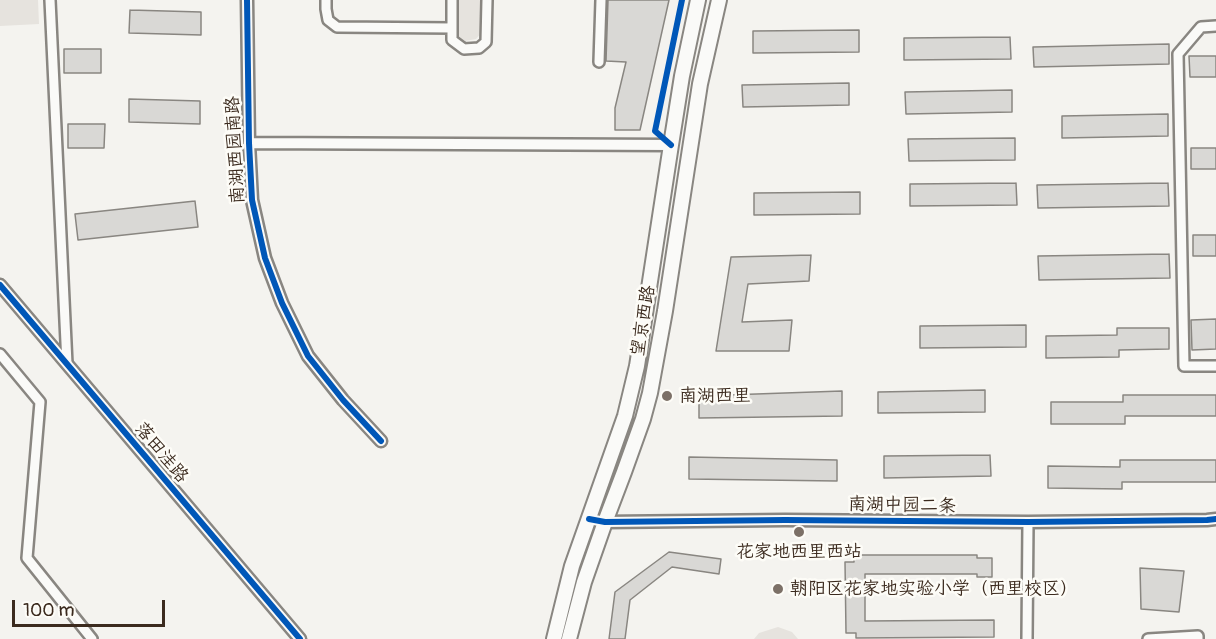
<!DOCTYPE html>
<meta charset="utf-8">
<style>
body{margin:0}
#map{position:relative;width:1216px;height:639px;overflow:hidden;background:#f4f3ef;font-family:Pangolin,sans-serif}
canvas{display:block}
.scale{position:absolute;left:12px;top:600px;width:153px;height:27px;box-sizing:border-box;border:3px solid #3b2a1e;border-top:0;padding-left:8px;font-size:18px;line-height:21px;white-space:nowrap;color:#3b2a1e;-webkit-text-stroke:4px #fdfcf7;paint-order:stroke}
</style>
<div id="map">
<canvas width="1216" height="639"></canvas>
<div class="scale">100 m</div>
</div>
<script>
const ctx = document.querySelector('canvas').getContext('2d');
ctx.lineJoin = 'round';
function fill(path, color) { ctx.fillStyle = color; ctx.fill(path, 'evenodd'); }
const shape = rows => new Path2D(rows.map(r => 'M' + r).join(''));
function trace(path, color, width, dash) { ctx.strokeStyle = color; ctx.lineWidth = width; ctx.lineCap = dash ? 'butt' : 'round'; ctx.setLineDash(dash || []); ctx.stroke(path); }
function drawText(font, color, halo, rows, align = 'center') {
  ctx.font = font + ' Pangolin,"LXGW WenKai TC",sans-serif'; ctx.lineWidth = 5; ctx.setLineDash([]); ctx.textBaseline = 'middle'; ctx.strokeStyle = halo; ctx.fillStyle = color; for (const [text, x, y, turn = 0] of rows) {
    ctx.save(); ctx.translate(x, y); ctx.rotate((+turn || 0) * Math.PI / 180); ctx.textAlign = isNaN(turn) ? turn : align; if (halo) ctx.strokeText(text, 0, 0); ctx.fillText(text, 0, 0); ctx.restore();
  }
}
fill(shape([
 [0,0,38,0,39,24,0,26],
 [454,0,483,0,483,31,476,39,465,41,457,37,453,29],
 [778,627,792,632,798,639,754,639,759,633]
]), '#e6e3de');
const building = shape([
 [608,0,669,0,640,130,615,130,615,108,626,62,606,61,608,0],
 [130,10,201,12,201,35,129,33,130,10],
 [859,30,859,52,753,53,753,31,859,30],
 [1010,37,1011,59,904,60,904,38,1010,37],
 [1169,44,1169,64,1034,67,1033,47,1169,44],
 [64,49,101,49,101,73,64,73,64,49],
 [1189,56,1216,56,1216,77,1190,77,1189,56],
 [849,83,849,105,743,107,742,85,849,83],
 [1012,90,1012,112,906,114,905,92,1012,90],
 [129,99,200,101,200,124,129,122,129,99],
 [1168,114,1168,136,1062,138,1062,116,1168,114],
 [68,124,105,124,104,148,68,148,68,124],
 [1015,138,1015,160,909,161,908,139,1015,138],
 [1191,148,1216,148,1216,169,1191,169,1191,148],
 [1016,183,1017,205,910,206,910,184,1016,183],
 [1168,183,1169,206,1038,208,1037,185,1168,183],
 [860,192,860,214,754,215,754,193,860,192],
 [195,201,198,227,78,240,75,214,195,201],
 [1193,235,1216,235,1216,256,1193,256,1193,235],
 [1169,254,1170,278,1039,280,1038,256,1169,254],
 [811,255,809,281,748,284,742,322,792,320,789,351,716,351,731,257,811,255],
 [1216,319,1216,349,1192,350,1191,320,1216,319],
 [1026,325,1026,347,920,348,920,326,1026,325],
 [1117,328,1169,328,1169,349,1119,350,1119,357,1046,358,1046,336,1117,335,1117,328],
 [985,390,985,412,878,413,878,392,985,390],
 [842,391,842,416,699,418,699,396,842,391],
 [1123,395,1216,395,1216,416,1125,416,1125,424,1051,424,1051,402,1123,402,1123,395],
 [990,455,991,476,884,478,884,456,990,455],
 [689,457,837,460,837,481,689,479,689,457],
 [1120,460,1216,460,1216,482,1122,482,1122,489,1048,488,1048,466,1120,467,1120,460],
 [669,552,721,559,719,574,672,567,630,600,625,639,609,639,615,592,669,552],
 [854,555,977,555,977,558,992,558,992,577,977,577,977,574,865,574,865,621,994,620,994,637,856,638,856,633,846,633,845,562,854,562,854,555],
 [1140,568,1184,571,1179,612,1141,609,1140,568]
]);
fill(building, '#d9d8d5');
trace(building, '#898681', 1.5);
const minor = shape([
 [50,0,67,364],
 [326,0,326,9,328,20,337,27,452,28],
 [452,0,452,40,464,49,479,48,486,42,487,0],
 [1216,26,1201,27,1178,54,1184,366,1216,366],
 [599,62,601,0],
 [0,354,40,402,27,558,92,639],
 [1027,639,1028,522],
 [1148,639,1198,636,1198,639]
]);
const tertiary = shape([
 [247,0,249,143,252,200,265,258,282,303,308,356,343,400,381,441],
 [249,143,671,145],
 [0,285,300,639],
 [589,519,605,522,785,520,1028,522,1207,520,1216,519]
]);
const primary = shape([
 [554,639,572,566,625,416,637,366,671,145,682,76,698,0],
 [569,639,584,582,605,522,624,472,643,419,650,393,665,311,700,84,719,0]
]);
trace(minor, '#898681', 14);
trace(tertiary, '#898681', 15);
trace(primary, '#898681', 18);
trace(minor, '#fafaf8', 9);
trace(tertiary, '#fafaf8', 10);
trace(primary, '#fafaf8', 14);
trace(shape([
 [247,0,249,143,252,200,265,258,282,303,308,356,343,400,381,441],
 [671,145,655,131,682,0],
 [0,285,300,639],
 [589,519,605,522,785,520,1028,522,1207,520,1216,519]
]), '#0057b8', 6);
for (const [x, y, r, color] of [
 [667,396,6,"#7c7067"],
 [799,532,6,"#7c7067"],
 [778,589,6,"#7c7067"]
]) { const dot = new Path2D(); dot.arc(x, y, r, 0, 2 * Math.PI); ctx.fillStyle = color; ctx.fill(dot); trace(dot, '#fdfcf7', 2); }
drawText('18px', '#3b2a1e', '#fdfcf7', [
 ["南湖西园南路",236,150,-93],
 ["望京西路",644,321,-81],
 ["落田洼路",161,453,50],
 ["南湖中园二条",902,506,1]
]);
drawText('18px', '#3b2a1e', '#fdfcf7', [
 ["南湖西里",679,396],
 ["花家地西里西站",799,552,"center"],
 ["朝阳区花家地实验小学（西里校区）",790,589]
], 'left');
</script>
